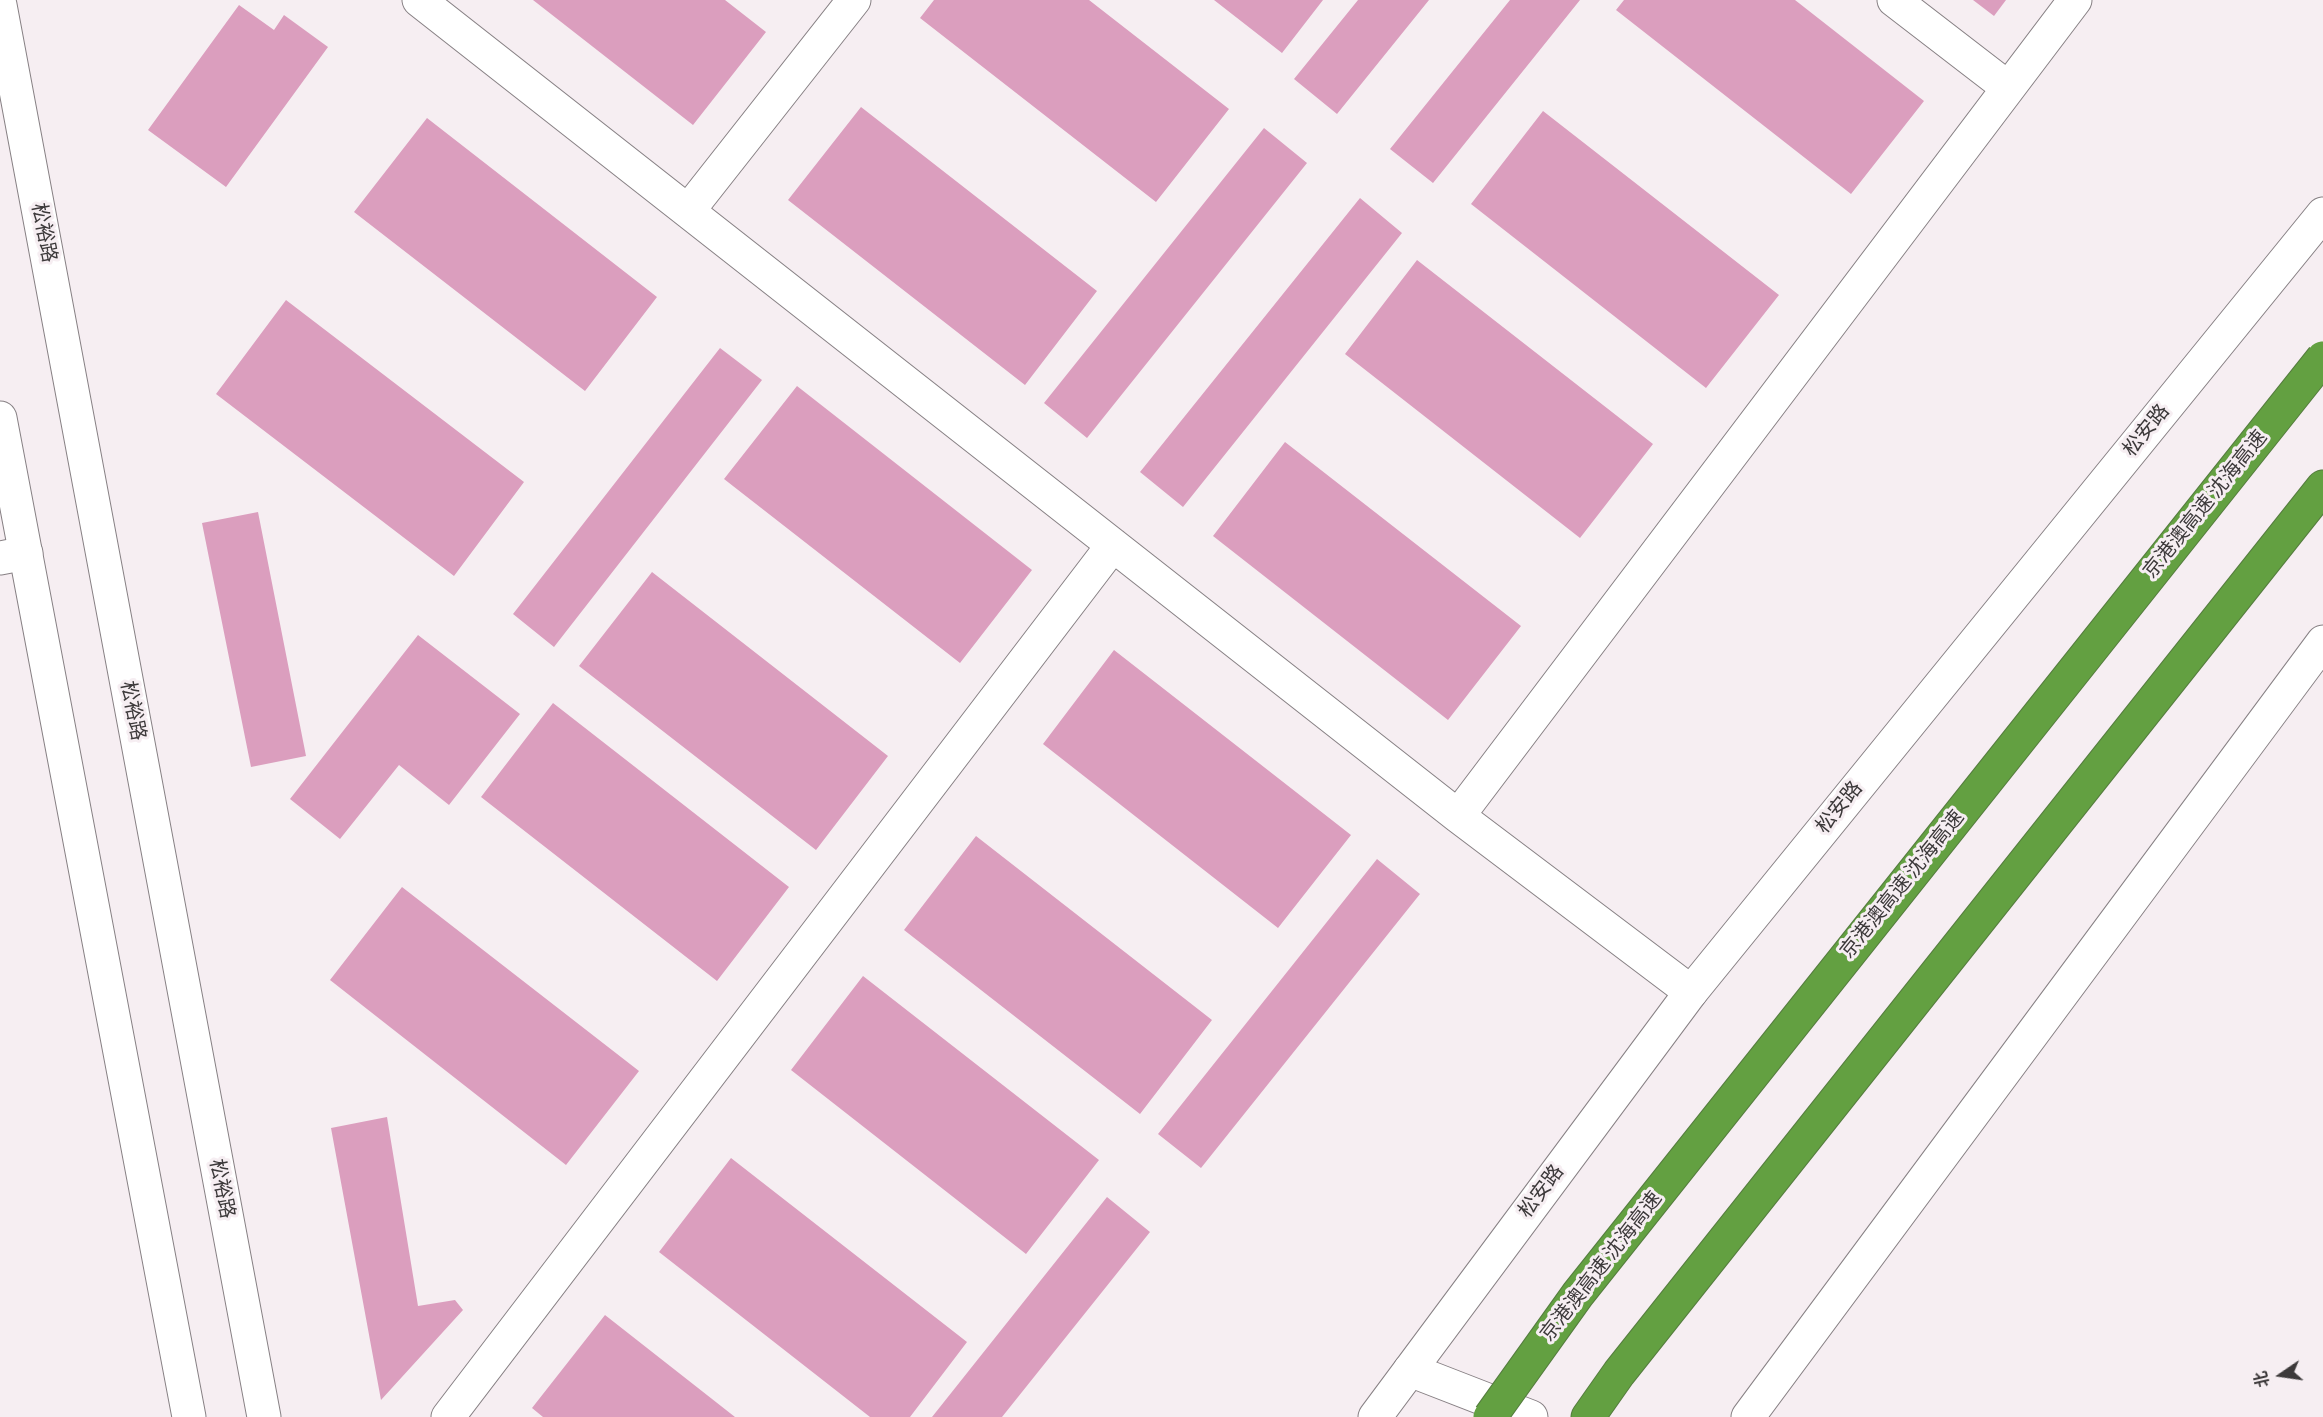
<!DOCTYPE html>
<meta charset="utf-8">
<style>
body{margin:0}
#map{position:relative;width:2323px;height:1417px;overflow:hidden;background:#f6eef2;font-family:"Sofia Sans Condensed","Noto Sans SC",sans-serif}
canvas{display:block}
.north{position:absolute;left:2251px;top:1345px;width:60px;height:60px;-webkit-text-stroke:4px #f6eef2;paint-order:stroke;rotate:257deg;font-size:16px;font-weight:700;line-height:24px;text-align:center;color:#3c393a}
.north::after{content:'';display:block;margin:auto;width:21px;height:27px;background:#3c393a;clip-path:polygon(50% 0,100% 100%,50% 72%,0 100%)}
</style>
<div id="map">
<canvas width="2323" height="1417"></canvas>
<div class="north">北</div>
</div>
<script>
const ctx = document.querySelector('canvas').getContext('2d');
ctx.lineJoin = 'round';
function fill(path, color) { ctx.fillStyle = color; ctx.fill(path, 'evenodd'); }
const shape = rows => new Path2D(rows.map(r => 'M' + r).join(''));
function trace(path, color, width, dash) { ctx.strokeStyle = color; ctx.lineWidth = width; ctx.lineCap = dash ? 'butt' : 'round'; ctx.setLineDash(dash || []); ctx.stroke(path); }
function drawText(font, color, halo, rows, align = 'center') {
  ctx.font = font + ' "Sofia Sans Condensed","Noto Sans SC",sans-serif'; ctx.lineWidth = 6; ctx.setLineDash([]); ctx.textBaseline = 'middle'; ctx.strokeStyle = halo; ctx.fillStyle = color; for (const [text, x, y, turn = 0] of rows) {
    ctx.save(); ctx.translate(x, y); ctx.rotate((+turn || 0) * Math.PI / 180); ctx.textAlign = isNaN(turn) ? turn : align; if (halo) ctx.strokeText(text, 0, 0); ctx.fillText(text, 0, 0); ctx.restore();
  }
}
fill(shape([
 [533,0,725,0,766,32,693,125],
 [934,0,1089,0,1229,109,1156,202,920,18],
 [1214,0,1323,0,1282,53],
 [1358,0,1429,0,1337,114,1294,79],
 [1510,0,1580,0,1433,183,1390,149],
 [1624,0,1795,0,1924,101,1851,194,1616,10],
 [1973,0,2006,0,1994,16],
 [239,5,274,30,284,15,328,47,226,187,148,130],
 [861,107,1097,291,1025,385,788,200],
 [1543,111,1779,295,1706,388,1471,204],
 [427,118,657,297,585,391,354,212],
 [1264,128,1307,163,1087,438,1044,403],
 [1360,198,1402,233,1183,507,1140,472],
 [1417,260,1653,444,1580,538,1345,354],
 [286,300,524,482,454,576,216,394],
 [720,348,762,380,554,647,513,614],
 [797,386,1032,570,960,663,724,479],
 [1285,442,1521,626,1448,720,1213,536],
 [258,512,306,756,251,767,202,523],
 [652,572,888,756,816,850,579,666],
 [418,635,520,714,449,805,399,765,340,839,290,799],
 [1114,650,1351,835,1278,928,1043,744],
 [553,703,789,887,717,981,481,797],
 [976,836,1212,1020,1140,1114,904,930],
 [1377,859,1420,894,1201,1168,1158,1134],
 [402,887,639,1071,566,1165,330,980],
 [863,976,1099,1160,1026,1254,791,1070],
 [387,1117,418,1306,455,1300,463,1310,381,1400,331,1128],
 [731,1158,967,1342,910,1417,870,1417,659,1252],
 [1107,1197,1150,1232,1002,1417,932,1417],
 [605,1315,735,1417,543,1417,532,1408]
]), '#db9ebe');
const minor = shape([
 [419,0,1458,816,1691,992],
 [1894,0,2007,87],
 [688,211,854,0],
 [0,558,26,553],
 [1458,816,2075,0],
 [448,1417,1113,545]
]);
const tertiary = shape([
 [0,5,264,1417],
 [0,418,189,1417],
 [1410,1370,1531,1417]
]);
const secondary = shape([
 [1375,1417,1691,992,2323,214],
 [1748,1417,2323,642]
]);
const motorway = shape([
 [1588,1417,1619,1373,2323,487]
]);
trace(minor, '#878084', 35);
trace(tertiary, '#878084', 35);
trace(secondary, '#878084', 35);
trace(motorway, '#557c3f', 35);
trace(minor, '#fff', 33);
trace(tertiary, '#fff', 33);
trace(secondary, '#fff', 33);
trace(motorway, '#63a041', 33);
const motorwayBridge = shape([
 [1490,1417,1578,1294,2323,358]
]);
trace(motorwayBridge, '#557c3f', 35, []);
trace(motorwayBridge, '#63a041', 33);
drawText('20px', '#3c393a', '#f6eef2', [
 ["松裕路",43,233,79],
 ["松安路",2147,431,-51],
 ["京港澳高速 沈海高速",2206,505,-51],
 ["松裕路",132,711,79],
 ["松安路",1840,808,-51],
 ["京港澳高速 沈海高速",1903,885,-51],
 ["松裕路",221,1189,79],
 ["松安路",1542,1192,-53],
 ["京港澳高速 沈海高速",1602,1267,-52]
]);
</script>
